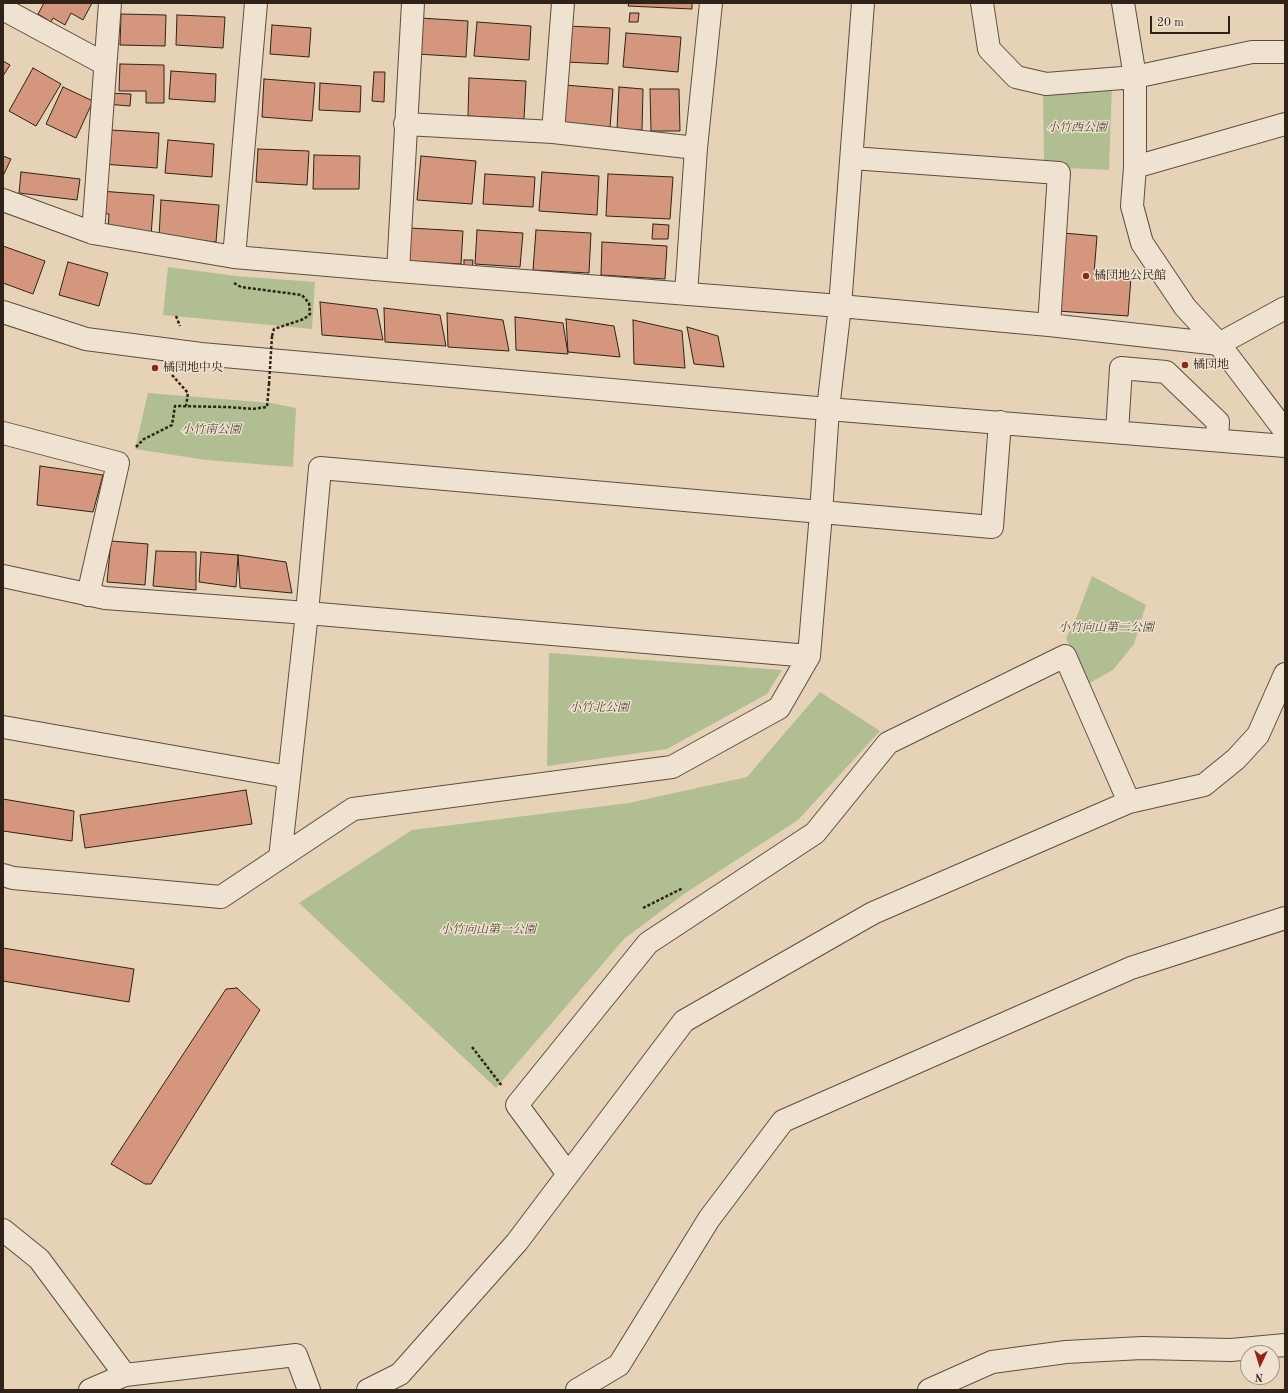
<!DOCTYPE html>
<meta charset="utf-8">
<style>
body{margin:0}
#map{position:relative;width:1288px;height:1393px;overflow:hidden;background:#e6d3b7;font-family:"Old Standard TT",serif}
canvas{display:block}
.frame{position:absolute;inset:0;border:4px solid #2f2218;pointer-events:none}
.north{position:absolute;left:1240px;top:1345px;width:40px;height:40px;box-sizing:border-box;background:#efe2d0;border:1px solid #a29586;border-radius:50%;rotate:184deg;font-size:11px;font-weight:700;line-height:16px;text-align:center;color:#2f2218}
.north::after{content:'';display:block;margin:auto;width:14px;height:18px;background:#8f2418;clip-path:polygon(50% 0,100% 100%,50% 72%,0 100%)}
.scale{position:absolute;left:1150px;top:16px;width:80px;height:18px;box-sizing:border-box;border:2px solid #2f2218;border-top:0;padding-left:5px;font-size:12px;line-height:14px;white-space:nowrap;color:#2f2218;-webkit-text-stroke:3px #efe2d0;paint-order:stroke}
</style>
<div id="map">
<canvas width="1288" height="1393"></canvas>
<div class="frame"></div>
<div class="north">N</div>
<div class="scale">20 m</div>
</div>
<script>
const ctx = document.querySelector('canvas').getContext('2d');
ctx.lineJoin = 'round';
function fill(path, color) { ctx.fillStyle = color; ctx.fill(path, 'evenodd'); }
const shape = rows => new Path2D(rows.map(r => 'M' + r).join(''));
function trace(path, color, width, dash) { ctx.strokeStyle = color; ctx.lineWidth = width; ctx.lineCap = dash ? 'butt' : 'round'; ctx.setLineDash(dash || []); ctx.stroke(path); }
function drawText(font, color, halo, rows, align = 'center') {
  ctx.font = font + ' "Old Standard TT","Noto Serif JP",serif'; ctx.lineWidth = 3; ctx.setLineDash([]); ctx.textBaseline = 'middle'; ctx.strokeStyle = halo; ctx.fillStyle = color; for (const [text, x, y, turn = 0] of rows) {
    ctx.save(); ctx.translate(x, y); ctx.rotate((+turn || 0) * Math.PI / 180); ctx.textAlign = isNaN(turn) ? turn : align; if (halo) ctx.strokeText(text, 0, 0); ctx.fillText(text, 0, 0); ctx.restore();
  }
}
fill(shape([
 [1112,84,1109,170,1044,167,1043,89],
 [168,267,236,276,315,282,312,329,163,315],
 [148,393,271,403,296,408,293,467,206,460,135,449],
 [1092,576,1146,605,1134,644,1113,670,1086,685,1066,638,1077,616],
 [549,653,782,670,767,694,667,749,547,766],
 [820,692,880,731,798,820,684,894,624,939,496,1088,299,903,412,830,629,803,747,777]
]), '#b1be92');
const building = shape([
 [44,3,92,3,83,20,71,13,65,25,53,18,51,22,38,14,44,3],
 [629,3,692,3,692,9,628,6,629,3],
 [630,13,639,13,638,22,629,22,630,13],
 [121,14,166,15,165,46,120,45,121,14],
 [177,15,225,17,223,48,176,45,177,15],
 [420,18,468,21,466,57,417,54,420,18],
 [477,22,531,26,529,60,474,56,477,22],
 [272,25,311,28,309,57,270,54,272,25],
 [568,26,610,28,608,64,566,62,568,26],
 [626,33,681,37,678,72,623,67,626,33],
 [3,61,10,65,3,76,3,61],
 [120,64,164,65,164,103,146,103,146,91,119,91,120,64],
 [33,68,61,84,36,126,9,111,33,68],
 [171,71,216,74,215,102,169,99,171,71],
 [374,72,385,72,384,102,372,101,374,72],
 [469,78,526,81,524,119,468,116,469,78],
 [264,79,315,83,312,121,262,117,264,79],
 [320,83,361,86,360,112,319,110,320,83],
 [565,85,613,89,610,128,561,125,565,85],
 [63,87,93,101,76,138,46,124,63,87],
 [619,87,643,89,642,130,617,129,619,87],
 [650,89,679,89,680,131,651,131,650,89],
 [106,93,131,94,130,106,106,104,106,93],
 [111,130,159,133,157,168,102,164,103,145,111,145,111,130],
 [168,140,214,144,212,177,165,173,168,140],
 [258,149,309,151,307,185,256,182,258,149],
 [314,155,360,156,359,189,313,189,314,155],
 [3,156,11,159,3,176,3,156],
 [421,156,476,161,472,204,417,200,421,156],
 [21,172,80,179,77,200,19,193,21,172],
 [542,172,599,176,597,215,539,211,542,172],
 [485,174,535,177,533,207,483,204,485,174],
 [608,174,673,177,670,219,606,216,608,174],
 [100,191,154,195,151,236,108,232,109,214,98,213,100,191],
 [161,200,219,205,216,242,159,237,161,200],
 [653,224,669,225,668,239,652,239,653,224],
 [410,228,463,231,461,264,408,261,410,228],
 [477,230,523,233,520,267,475,264,477,230],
 [536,230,591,233,589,273,533,270,536,230],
 [1063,233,1097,236,1094,274,1131,278,1128,316,1058,311,1063,233],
 [602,242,667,246,665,279,601,275,602,242],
 [3,246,45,261,33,294,3,283,3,246],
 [464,260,473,260,472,269,464,269,464,260],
 [68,262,108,273,99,306,59,295,68,262],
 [320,302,377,309,383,340,322,335,320,302],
 [384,308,440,315,446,346,385,342,384,308],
 [447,313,503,320,509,351,448,347,447,313],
 [515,317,563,323,568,354,516,350,515,317],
 [566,319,614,326,620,357,568,352,566,319],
 [633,320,682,331,685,368,634,364,633,320],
 [687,327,718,336,724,367,694,364,687,327],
 [40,466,103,475,93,512,37,505,40,466],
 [111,541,148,544,145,585,107,582,111,541],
 [156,551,196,552,196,590,153,586,156,551],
 [201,552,238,555,236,587,199,582,201,552],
 [238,555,286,562,292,593,240,588,238,555],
 [246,790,252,824,85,848,80,815,246,790],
 [3,799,74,811,72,841,3,831,3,799],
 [3,948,134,969,129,1002,3,981,3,948],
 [237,988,260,1010,151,1184,145,1184,111,1164,226,989,237,988]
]);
fill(building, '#d4977e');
trace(building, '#2f2218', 1);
const minor = shape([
 [982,3,989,49,1016,77,1046,84,1135,77,1252,52,1285,52],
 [1123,3,1135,77,1135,167,1132,206,1142,243,1185,307,1219,344,1285,431],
 [3,9,105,64],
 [405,124,553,132,696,148,711,3],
 [553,132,563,3],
 [852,158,1059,173,1049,325],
 [1135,167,1285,124],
 [3,200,93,233,234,257,398,271,413,3],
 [93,233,110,3],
 [234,257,256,3],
 [398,271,840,306,1049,325,1219,344,1285,308],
 [686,294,696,148],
 [3,312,86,339,201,354,828,409,1285,446],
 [1117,432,1121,368,1166,372,1218,422,1217,440],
 [3,433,118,463,88,595],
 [3,576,105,598,307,613,809,656],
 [3,727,289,777,307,613,320,468,992,527,1000,422],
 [280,858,289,777],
 [3,875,13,878,221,897,353,809,672,767,779,708,809,656,821,513,828,409,840,306,863,3],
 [568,1174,517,1105,648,943,815,833,888,743,1065,656,1129,802],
 [3,1230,39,1259,125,1375],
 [90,1390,125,1375,296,1355,309,1390],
 [368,1390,400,1374,517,1242,684,1021,873,913,1129,802,1204,785,1236,759,1258,735,1285,674],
 [577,1390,619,1365,709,1219,783,1121,1131,968,1285,918],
 [929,1390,992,1362,1066,1352,1142,1348,1231,1350,1285,1345]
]);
trace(minor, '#5d4e40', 24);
trace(shape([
 [234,283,241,287,302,295,309,303,310,314,304,319,274,329,272,336],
 [176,316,180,326],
 [172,375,188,393,186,406],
 [136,447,144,439,172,425,175,406,227,407,253,409,267,407,269,384],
 [643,908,683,888],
 [472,1047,502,1086]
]), '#2f2218', 2.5, [3, 2]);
trace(minor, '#efe2d0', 22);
trace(shape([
 [269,384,272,336]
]), '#2f2218', 2.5, [3, 2]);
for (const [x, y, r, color] of [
 [1086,276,4,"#8f2418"],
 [1185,365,4,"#8f2418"],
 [155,368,4,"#8f2418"]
]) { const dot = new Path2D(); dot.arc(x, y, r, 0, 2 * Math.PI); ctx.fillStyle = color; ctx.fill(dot); trace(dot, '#efe2d0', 1.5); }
drawText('italic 12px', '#504936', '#efe2d0', [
 ["小竹西公園",1077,128],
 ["小竹南公園",211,430],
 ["小竹向山第二公園",1106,628],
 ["小竹北公園",599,708],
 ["小竹向山第一公園",488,930]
]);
drawText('12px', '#2f2218', '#efe2d0', [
 ["橘団地公民館",1094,276],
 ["橘団地",1193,365],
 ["橘団地中央",163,368]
], 'left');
</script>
